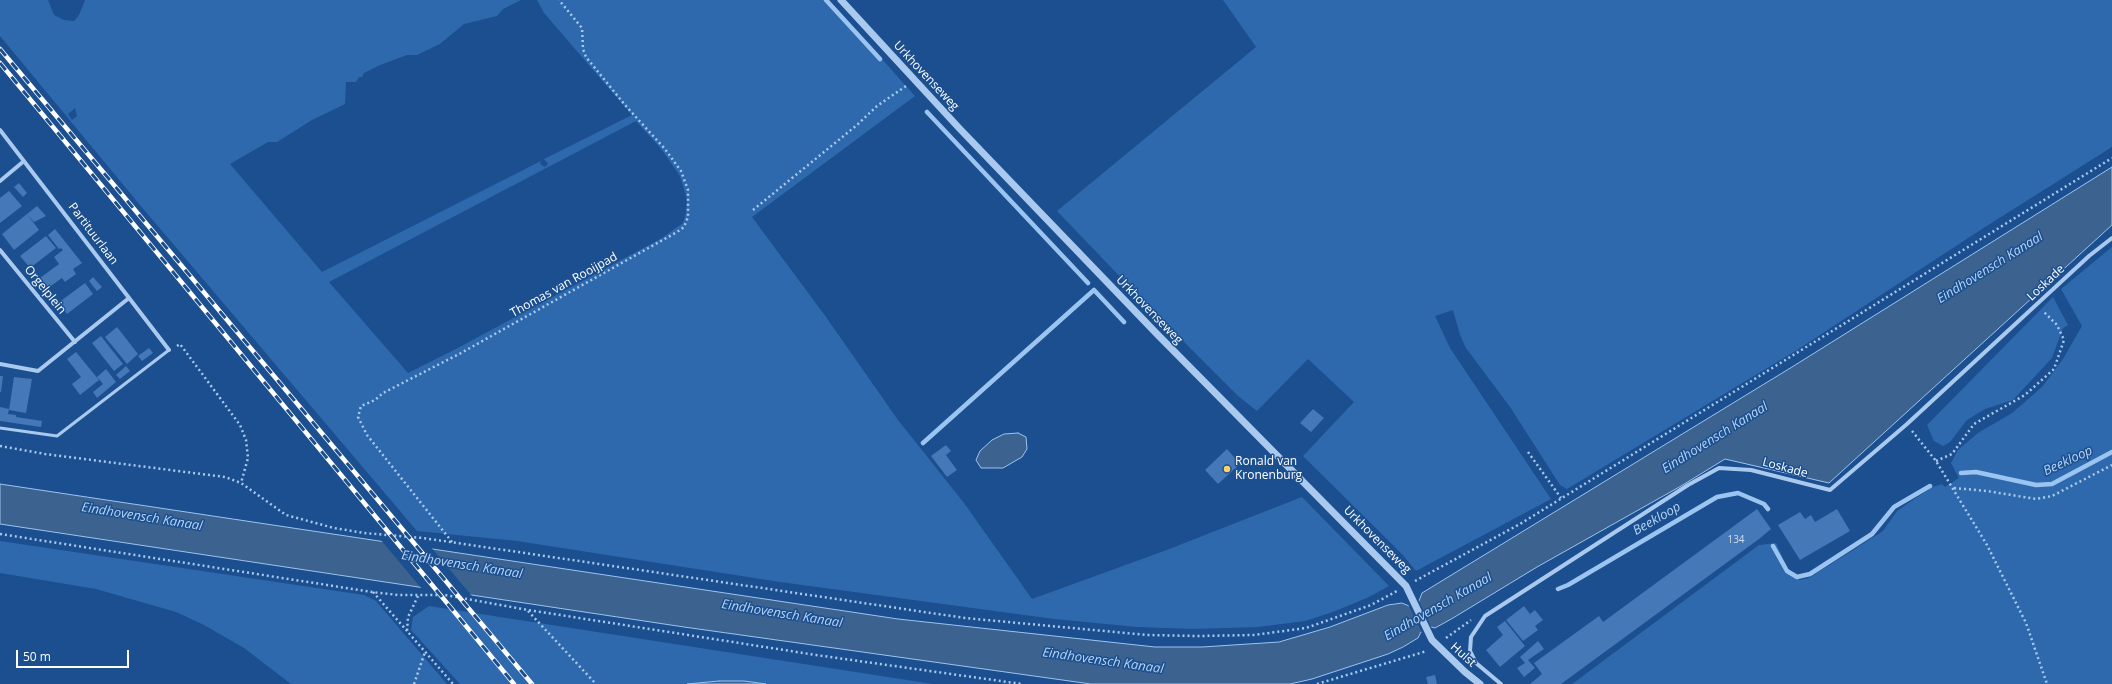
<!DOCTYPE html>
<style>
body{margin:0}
#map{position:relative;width:2112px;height:684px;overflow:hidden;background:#1b4f8f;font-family:"Open Sans",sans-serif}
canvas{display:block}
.scale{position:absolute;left:16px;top:650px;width:113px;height:18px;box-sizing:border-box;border:2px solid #fff;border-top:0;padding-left:5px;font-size:12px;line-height:14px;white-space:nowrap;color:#fff;-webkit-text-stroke:3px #1b4f8f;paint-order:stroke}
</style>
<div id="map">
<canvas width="2112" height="684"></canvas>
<div class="scale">50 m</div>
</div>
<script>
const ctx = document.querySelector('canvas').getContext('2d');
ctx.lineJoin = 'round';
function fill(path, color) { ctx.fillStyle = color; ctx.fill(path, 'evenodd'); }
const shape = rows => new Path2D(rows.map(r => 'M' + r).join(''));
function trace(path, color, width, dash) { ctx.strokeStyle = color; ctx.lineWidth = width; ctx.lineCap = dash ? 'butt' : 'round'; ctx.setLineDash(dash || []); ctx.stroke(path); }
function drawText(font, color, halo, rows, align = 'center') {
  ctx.font = font + ' "Open Sans",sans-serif'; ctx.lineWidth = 3; ctx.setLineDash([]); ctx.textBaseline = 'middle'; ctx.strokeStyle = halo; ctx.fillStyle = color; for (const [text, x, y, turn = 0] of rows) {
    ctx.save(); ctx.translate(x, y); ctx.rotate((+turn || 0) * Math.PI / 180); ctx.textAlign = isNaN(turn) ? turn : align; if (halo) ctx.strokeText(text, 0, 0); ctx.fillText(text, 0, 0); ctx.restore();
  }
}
fill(shape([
 [0,0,48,0,54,15,64,20,74,21,79,15,85,0,521,0,503,9,497,16,464,24,440,44,417,55,407,55,380,65,364,73,362,77,359,77,356,82,346,82,345,104,312,120,277,142,268,142,230,164,322,272,541,161,540,164,545,167,548,164,544,159,632,115,544,13,537,0,829,0,915,96,752,217,826,317,898,420,964,503,1032,599,1164,551,1302,497,1389,586,1369,597,1333,612,1305,621,1258,627,1193,629,1137,627,1054,619,780,582,517,541,417,531,140,205,0,36],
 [75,108,77,116,72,120,68,114],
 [636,121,662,150,680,176,687,199,686,213,683,223,662,238,454,350,408,373,329,282],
 [1223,0,2112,0,2112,147,1982,229,1797,350,1567,489,1560,485,1510,407,1466,348,1460,335,1453,310,1435,316,1450,348,1551,499,1416,571,1402,554,1303,456,1354,402,1308,359,1257,411,1238,396,1150,308,1057,211,1256,47],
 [2112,247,2112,684,1572,684,1759,545,1776,543,1790,574,1800,580,1809,578,1883,531,1897,511,1914,499,1933,487,1942,484,1945,487,1959,478,1951,463,1958,450,1978,433,2012,413,2042,387,2063,359,2082,326,2061,289],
 [2053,297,2068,325,2063,328,2052,358,2013,400,1985,409,1967,420,1950,442,1943,446,1934,441,1927,425],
 [0,541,364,595,376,601,447,684,291,684,244,648,204,625,176,612,96,589,0,573],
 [429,606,668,643,933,684,766,684,719,681,687,684,460,684,411,630,413,617]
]), '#2e69ad');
const water = shape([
 [2112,167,2112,225,1829,483,1725,459,1681,486,1537,567,1453,618,1435,628,1431,627,1421,632,1418,638,1403,647,1388,654,1312,679,1290,684,1091,684,684,627,0,524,0,484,898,619,1155,647,1202,647,1279,642,1330,627,1388,605,1402,603,1409,606,1419,601,1422,593,1792,367,2112,167],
 [1018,433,1026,437,1027,449,1022,457,1003,468,981,468,976,460,980,451,992,440,1004,434,1018,433],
 [719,681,744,681,766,684,687,684,719,681]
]);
fill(water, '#3c6290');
trace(water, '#9cc4f0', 1);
fill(shape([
 [380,539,430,546,472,596,422,589],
 [1418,599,1432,629,1422,633,1408,604]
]), '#1b4f8f');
trace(shape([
 [826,0,880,59],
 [927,112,1088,283],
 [923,443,1094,290,1124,322],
 [1961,473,1976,472,2036,485,2052,484,2112,452],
 [1773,546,1787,571,1797,577,1810,574,1872,534,1894,507,1930,486],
 [1558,589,1568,585,1717,497,1738,493,1764,504,1768,509]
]), '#9cc4f0', 4.5);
fill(shape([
 [19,183,27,193,23,197,14,187],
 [9,191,22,206,0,223,0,198],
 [37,206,46,216,34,222,27,214],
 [27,214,39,230,14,250,2,234],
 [55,229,82,263,73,269,76,274,65,282,62,278,48,288,40,278,59,264,54,257,63,250,61,248,59,249,48,235],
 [46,236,56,248,30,268,20,256],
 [93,277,102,287,97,291,89,281],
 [85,283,93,294,67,314,58,303],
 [117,327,138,354,127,364,105,337],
 [101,336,123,364,114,371,92,343],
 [149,348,153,353,142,361,138,356],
 [76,352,99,380,80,395,72,384,81,377,67,359],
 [126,366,130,371,120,379,116,375],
 [106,369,116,382,97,398,93,392,103,384,97,377],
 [0,376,3,376,1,392,0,392],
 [14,377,32,379,26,413,9,410],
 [0,407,9,409,8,414,16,415,16,417,42,421,41,427,0,421],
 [1313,409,1324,418,1311,432,1300,423],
 [946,445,951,451,946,455,957,470,947,477,931,456],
 [1227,449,1240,464,1218,484,1205,470],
 [1757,509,1771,529,1759,539,1561,684,1530,684,1542,674,1534,663,1599,616,1603,622],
 [1837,509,1850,531,1800,560,1778,525,1800,512,1805,519,1811,515,1815,522],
 [1524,606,1530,614,1535,610,1543,620,1535,626,1538,630,1523,641,1506,620],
 [1505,621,1525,646,1500,667,1486,650,1503,635,1497,627],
 [1538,641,1544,649,1528,660,1535,668,1524,677,1517,668,1525,663,1520,657],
 [1435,675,1437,684,1428,684,1426,677]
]), '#4478b7');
trace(shape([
 [753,210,857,125,877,106,906,86],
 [177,346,180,344,240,425,246,440,248,458,241,483],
 [1912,431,1936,461,1987,545,2026,623,2047,684],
 [0,446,45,454,225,477,241,483,286,515,334,528,364,533,423,538,965,618,1147,635,1198,636,1254,635,1306,628,1371,605,1397,591],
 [1528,452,1561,498],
 [1936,461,1952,454,1974,424,2025,395,2054,369,2064,340,2057,325,2043,311],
 [1954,488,1987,491,2036,499,2052,496,2112,465],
 [0,534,372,592,398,595,445,595,528,610,816,655,1022,684],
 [452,542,367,435,358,417,361,406,375,400,383,393,461,353,677,232,684,227,688,217,688,190,681,171,665,149,625,105,586,57,583,49,582,28,559,0],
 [1415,581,1520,524,2112,158],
 [373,592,407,631],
 [418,596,408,617,407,631,453,684],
 [528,611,596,684],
 [1446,638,1471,620],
 [414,684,425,652],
 [1317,684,1427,651]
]), '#a9c9ee', 2.5, [2, 3]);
trace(shape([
 [0,428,57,436,169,350]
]), '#a9c9ee', 3);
trace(shape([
 [0,130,169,350],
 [0,181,24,161],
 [0,250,75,342],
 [0,364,38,371,129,298],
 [1501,684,1476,663,1470,651,1471,637,1485,616,1688,485,1719,468,1751,470,1830,490,1907,424,2089,256,2112,238]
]), '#a9c9ee', 4);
trace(shape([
 [841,0,959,128,1156,333,1406,586,1432,640,1465,672,1480,684]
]), '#a9c9ee', 7);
const rail = shape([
 [0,49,532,684],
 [0,63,514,684]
]);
trace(rail, '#fff', 4.5);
trace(rail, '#1b4f8f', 3, [9]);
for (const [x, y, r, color] of [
 [1227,469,4,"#ffd166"]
]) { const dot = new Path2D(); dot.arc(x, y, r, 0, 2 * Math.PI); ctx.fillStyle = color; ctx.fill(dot); trace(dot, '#1b4f8f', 1.5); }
drawText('10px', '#d0dded', null, [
 ["134",1736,540]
]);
drawText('12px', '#fff', '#1b4f8f', [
 ["Urkhovenseweg",926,76,47],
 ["Partituurlaan",93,234,53],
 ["Loskade",2046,283,-43],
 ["Thomas van Rooijpad",564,285,-29],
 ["Orgelplein",45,290,51],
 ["Urkhovenseweg",1149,310,46],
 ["Loskade",1785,468,15],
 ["Urkhovenseweg",1377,540,45],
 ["Hulst",1463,655,42]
]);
drawText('12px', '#fff', '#1b4f8f', [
 ["Ronald van",1235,462],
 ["Kronenburg",1235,476]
], 'left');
drawText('italic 13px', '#b5d3f5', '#1b4f8f', [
 ["Eindhovensch Kanaal",1990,268,-32],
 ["Eindhovensch Kanaal",1715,438,-32],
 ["Beekloop",2068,461,-25],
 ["Eindhovensch Kanaal",142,517,9],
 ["Beekloop",1657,519,-30],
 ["Eindhovensch Kanaal",462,565,9],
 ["Eindhovensch Kanaal",1438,607,-30],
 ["Eindhovensch Kanaal",782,614,9],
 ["Eindhovensch Kanaal",1103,661,8]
]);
</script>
